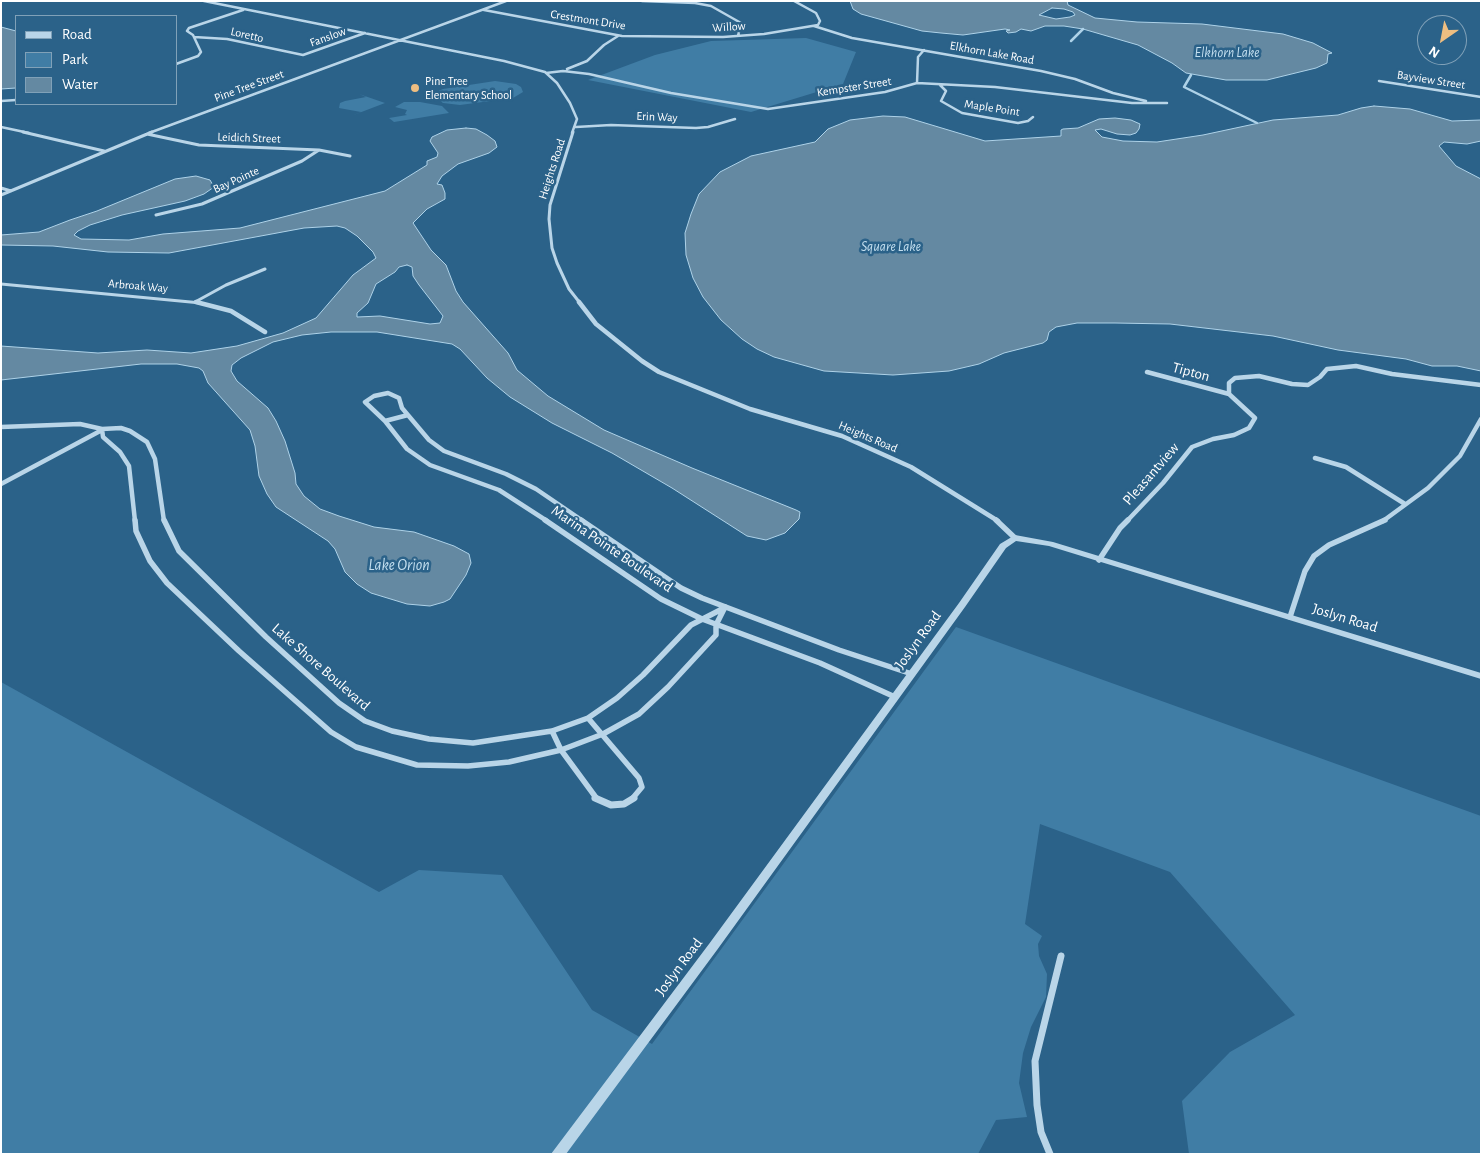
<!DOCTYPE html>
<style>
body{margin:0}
#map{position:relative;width:1482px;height:1155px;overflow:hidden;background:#2b6289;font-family:"Alegreya Sans",sans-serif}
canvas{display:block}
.frame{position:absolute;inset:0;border:2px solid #fff;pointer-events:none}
.legend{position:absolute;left:15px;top:15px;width:162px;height:90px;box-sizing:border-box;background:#2b6289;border:1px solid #80a1b8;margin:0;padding:6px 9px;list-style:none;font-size:15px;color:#fff}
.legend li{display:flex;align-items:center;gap:10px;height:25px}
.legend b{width:25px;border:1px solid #80a1b8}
.north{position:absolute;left:1417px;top:15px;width:50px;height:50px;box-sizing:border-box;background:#2b6289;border:1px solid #80a1b8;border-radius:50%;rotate:213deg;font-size:14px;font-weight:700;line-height:20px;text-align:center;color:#fff}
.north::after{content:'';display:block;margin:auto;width:18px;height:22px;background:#eebe81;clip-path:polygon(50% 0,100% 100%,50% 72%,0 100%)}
</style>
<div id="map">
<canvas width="1482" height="1155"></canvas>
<div class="frame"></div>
<ul class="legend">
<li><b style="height:6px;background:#b9d5e8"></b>Road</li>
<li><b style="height:14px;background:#407da5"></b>Park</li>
<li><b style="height:14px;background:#6489a2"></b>Water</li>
</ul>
<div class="north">N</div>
</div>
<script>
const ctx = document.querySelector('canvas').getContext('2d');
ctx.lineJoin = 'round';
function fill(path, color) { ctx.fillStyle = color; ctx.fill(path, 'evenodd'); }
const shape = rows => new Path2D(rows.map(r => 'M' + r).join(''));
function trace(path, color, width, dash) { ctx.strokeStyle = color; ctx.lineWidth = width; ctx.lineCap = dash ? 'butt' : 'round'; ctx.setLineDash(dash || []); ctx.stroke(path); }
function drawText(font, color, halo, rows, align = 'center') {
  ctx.font = font + ' "Alegreya Sans",sans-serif'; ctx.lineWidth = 5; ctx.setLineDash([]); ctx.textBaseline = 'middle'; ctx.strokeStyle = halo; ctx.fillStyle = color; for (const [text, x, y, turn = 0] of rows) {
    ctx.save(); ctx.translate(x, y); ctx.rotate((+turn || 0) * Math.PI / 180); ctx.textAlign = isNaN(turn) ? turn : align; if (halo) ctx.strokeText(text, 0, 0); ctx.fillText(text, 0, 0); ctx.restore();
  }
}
fill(shape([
 [806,38,856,52,843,84,751,112,588,80,655,55,711,41],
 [495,81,516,84,521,87,523,92,513,98,460,105,443,103,434,96,436,92,443,89],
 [359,94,385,103,351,116,361,112,339,108,340,103,345,101,366,97],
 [404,102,420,102,442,106,449,113,394,122,389,118,407,115,405,114,407,110,395,107],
 [956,627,1481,816,1481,1154,1189,1154,1182,1101,1230,1052,1295,1015,1170,872,1040,824,1025,924,1042,936,1038,944,1039,956,1047,974,1046,997,1031,1027,1023,1053,1019,1083,1027,1117,996,1120,978,1154,1,1154,1,682,379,892,419,870,502,875,592,1010,652,1044]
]), '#407da5');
const water = shape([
 [850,1,1067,1,1068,5,1095,18,1137,22,1202,24,1283,34,1313,43,1332,53,1328,54,1327,63,1316,68,1267,80,1226,80,1186,73,1172,63,1138,45,1083,29,1064,26,1045,26,1031,31,1021,29,1016,32,1008,33,1006,31,1010,30,1005,29,963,35,941,33,922,31,861,14,853,9,850,1],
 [1052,8,1064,9,1073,12,1075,15,1070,17,1056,19,1039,15,1052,8],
 [1,27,16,31,16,88,1,89,1,27],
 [1374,106,1410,109,1452,121,1481,120,1481,141,1467,144,1444,142,1439,146,1456,166,1481,179,1481,371,1457,366,1432,366,1406,359,1338,350,1273,336,1170,324,1115,323,1077,323,1056,327,1049,332,1047,340,1043,343,1004,353,979,364,949,371,893,375,824,371,774,357,757,349,742,339,721,320,703,297,693,278,686,255,685,233,691,214,699,194,720,172,751,156,815,142,828,129,850,120,883,116,905,117,985,141,1061,136,1061,130,1063,129,1078,128,1099,119,1115,118,1131,120,1140,124,1139,129,1136,133,1130,135,1117,134,1101,129,1095,130,1102,137,1123,141,1157,142,1203,135,1273,120,1338,115,1361,108,1374,106],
 [466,128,476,129,487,135,495,141,497,147,489,153,458,164,442,176,437,184,442,185,445,193,445,199,427,209,413,223,431,250,446,265,456,291,463,302,508,353,517,370,548,396,604,430,692,468,796,510,800,512,799,519,785,533,766,540,747,536,672,488,612,453,552,423,510,397,487,378,460,349,452,344,377,332,331,332,302,335,273,342,241,358,232,365,231,371,237,381,268,408,276,421,285,441,295,473,296,484,304,496,320,509,339,516,374,527,414,532,454,546,469,554,471,563,466,575,450,599,444,602,430,606,407,604,371,593,357,584,345,572,335,549,328,541,276,507,267,494,259,476,255,446,250,430,208,383,203,371,199,368,177,364,141,364,1,380,1,346,98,353,147,350,191,353,237,346,283,333,316,318,353,275,376,258,373,252,357,236,345,228,337,226,304,228,169,253,108,252,53,246,1,245,1,235,39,232,70,220,97,211,175,179,196,176,210,180,214,187,204,194,185,201,122,215,90,225,78,231,74,235,81,239,129,240,163,234,240,228,385,191,427,165,427,161,437,157,438,153,430,141,432,137,447,130,466,128],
 [407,265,412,267,413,276,419,285,443,316,440,323,430,324,380,316,357,317,357,313,368,303,376,284,395,272,399,267,407,265]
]);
fill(water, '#6489a2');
trace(water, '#aed2e8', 1);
trace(shape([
 [1071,41,1083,29],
 [1191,75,1184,87,1257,123]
]), '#aed2e8', 2.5);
trace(shape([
 [204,1,504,61,545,72,557,83,570,103,577,119,572,133],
 [642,1,695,3,711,6,741,23,738,36],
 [484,10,622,36,723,37,764,34,818,25,820,21,816,13,794,1],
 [814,26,852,38,1041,71,1075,79,1113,93,1146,101],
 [194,37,227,39,303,55,365,33],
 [176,64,198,56,201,52,193,35,187,31,189,28,243,10],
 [567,69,587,61,604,45,618,36],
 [546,73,563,71,589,74,671,93,768,109,885,92,917,83,995,87,1132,103,1167,103],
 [1379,81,1481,97],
 [917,83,918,57,924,50],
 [940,85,946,91,941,101,962,113,1018,123,1028,121,1033,117],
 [1,101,16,100],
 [1,127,29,133],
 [576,127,611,125,696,128,708,127,735,119],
 [149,133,506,1]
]), '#b9d5e8', 2.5);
trace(shape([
 [23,132,104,151],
 [573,132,550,205,549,219,552,248,557,263,569,289,580,303],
 [147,134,199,145,319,150,350,156],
 [1,188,11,191],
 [1,195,152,132],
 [156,215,202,204,302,161,319,150],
 [1,284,201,303],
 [195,302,226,285,265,269]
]), '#b9d5e8', 3);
trace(shape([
 [196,302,231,311,265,332],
 [579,302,596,324,642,361,659,372,750,409,842,436,911,467,998,521],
 [1147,372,1229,394],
 [385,421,408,415],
 [1,427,80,424,102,429,121,428,130,431,147,442,155,459,164,521],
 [102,429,103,437,120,452,129,466,135,521],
 [1315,458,1346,467,1405,504],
 [1,484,102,430],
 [547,521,499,490,430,465,407,449,385,421,365,402,374,396,388,393,399,398,402,408,429,440,444,451,506,474,536,489,583,521],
 [1127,521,1163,483,1192,447,1213,439,1234,435,1249,428,1255,418,1229,394,1229,383,1235,378,1259,376,1292,384,1308,385,1320,377,1327,369,1356,366,1392,374,1481,385],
 [1383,521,1428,488,1460,456,1481,419]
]), '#b9d5e8', 4.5);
trace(shape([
 [135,520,136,531,150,561,167,583,239,651,331,732,356,747,417,765,468,766,509,762,561,750,603,734,639,714,668,687,716,635,716,625,725,607],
 [164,520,179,551,266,637,339,703,365,721,392,731,429,739,473,743,552,731,588,718,617,698,643,675,691,625,726,607],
 [545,520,661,599,702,619,820,663,895,697],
 [581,520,681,588,702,598,839,650,912,674],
 [996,520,1015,538],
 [1099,560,1120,528,1128,520],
 [1290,617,1305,571,1314,556,1329,545,1385,520],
 [588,718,639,778,642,787,632,799],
 [552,731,561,750,597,799]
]), '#b9d5e8', 5.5);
trace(shape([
 [595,798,611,805,624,804,634,798],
 [1050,1154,1041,1132,1037,1105,1035,1061,1061,956]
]), '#b9d5e8', 7);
fill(shape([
 [1015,535,1053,542,1481,673,1481,679,1049,546,1016,541,1006,548,965,607,717,950,566,1154,551,1154,709,944,959,603,1000,544,1015,535]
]), '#b9d5e8');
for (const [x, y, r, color] of [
 [415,88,5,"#eebe81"]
]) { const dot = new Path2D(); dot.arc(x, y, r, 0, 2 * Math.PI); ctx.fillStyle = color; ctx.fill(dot); trace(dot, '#2b6289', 2); }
drawText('12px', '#fff', '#2b6289', [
 ["Crestmont Drive",588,20,9],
 ["Willow",729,27,-4],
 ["Loretto",247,35,13],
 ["Fanslow",328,37,-20],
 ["Elkhorn Lake Road",992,53,10],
 ["Bayview Street",1431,80,9],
 ["Pine Tree Street",249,86,-20],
 ["Kempster Street",854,87,-9],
 ["Maple Point",992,108,9],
 ["Erin Way",657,117,2],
 ["Leidich Street",249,138,2],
 ["Heights Road",552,169,-72],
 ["Bay Pointe",236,180,-24],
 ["Arbroak Way",138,286,5],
 ["Heights Road",868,437,23]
]);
drawText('12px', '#fff', '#2b6289', [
 ["Pine Tree",425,81],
 ["Elementary School",425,95]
], 'left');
drawText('italic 14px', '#c4dfef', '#2b6289', [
 ["Elkhorn Lake",1227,53],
 ["Square Lake",891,247]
]);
drawText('15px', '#fff', '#2b6289', [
 ["Tipton",1191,372,15],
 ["Pleasantview",1151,474,-49],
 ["Marina Pointe Boulevard",612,549,34],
 ["Joslyn Road",1345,618,17],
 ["Joslyn Road",918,640,-54],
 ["Lake Shore Boulevard",321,667,41],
 ["Joslyn Road",679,967,-53]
]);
drawText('italic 16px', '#c4dfef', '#2b6289', [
 ["Lake Orion",399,565]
]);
</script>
